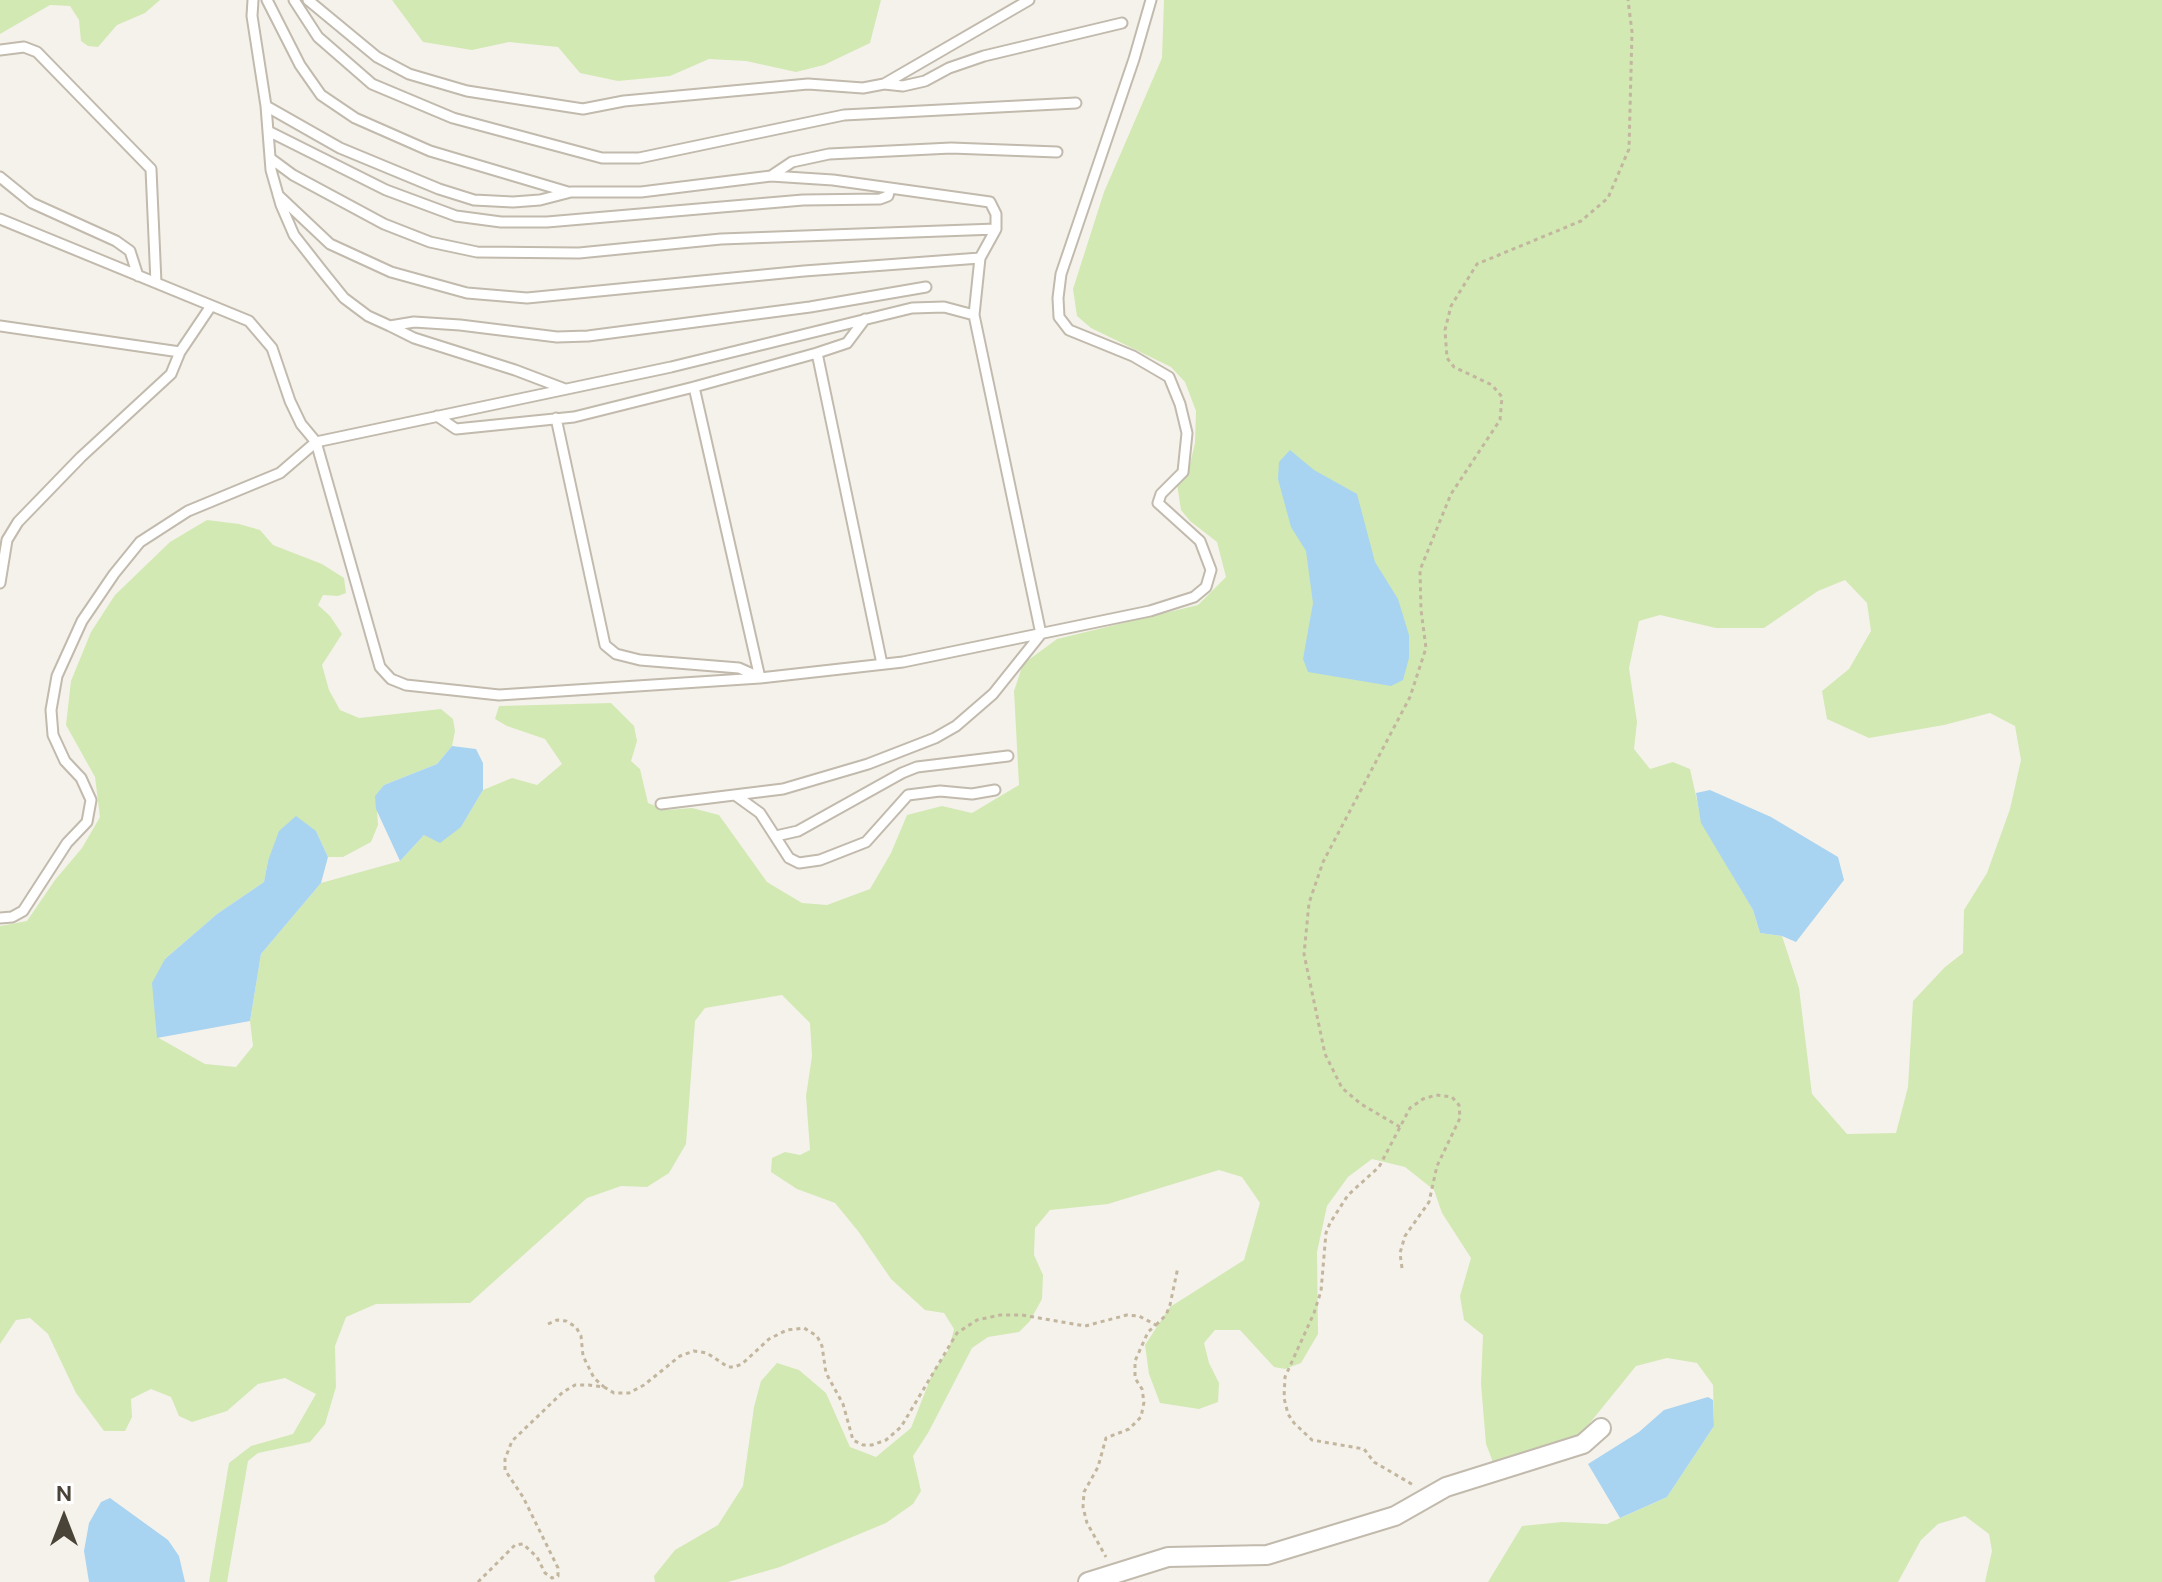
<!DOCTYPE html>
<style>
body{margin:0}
#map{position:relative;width:2162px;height:1582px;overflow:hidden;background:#f5f2eb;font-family:"DM Sans",sans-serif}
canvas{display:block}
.north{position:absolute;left:24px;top:1478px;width:80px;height:80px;-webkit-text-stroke:6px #fff;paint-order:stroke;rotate:0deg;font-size:22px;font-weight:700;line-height:32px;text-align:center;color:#4a4338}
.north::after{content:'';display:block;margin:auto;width:28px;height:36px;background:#4a4338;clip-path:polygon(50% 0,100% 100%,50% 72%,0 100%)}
</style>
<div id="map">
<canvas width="2162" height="1582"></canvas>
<div class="north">N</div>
</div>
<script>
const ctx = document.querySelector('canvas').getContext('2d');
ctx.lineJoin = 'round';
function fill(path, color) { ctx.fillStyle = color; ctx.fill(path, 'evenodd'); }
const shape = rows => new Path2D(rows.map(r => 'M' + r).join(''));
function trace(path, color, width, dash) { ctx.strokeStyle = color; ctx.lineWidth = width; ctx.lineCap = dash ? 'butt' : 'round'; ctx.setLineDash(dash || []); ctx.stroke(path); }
fill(shape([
 [0,0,160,0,145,13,117,25,98,47,88,46,81,41,79,20,70,6,50,5,0,34],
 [392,0,881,0,870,43,824,65,796,72,746,61,709,59,670,76,618,81,580,73,558,47,509,42,472,50,423,42],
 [1164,0,2162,0,2162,1582,1985,1582,1992,1551,1989,1534,1965,1516,1938,1524,1921,1540,1898,1582,1488,1582,1522,1526,1562,1522,1607,1524,1667,1497,1714,1426,1713,1385,1697,1363,1667,1358,1636,1366,1568,1450,1515,1477,1496,1470,1486,1444,1481,1384,1483,1335,1464,1320,1460,1296,1471,1258,1442,1213,1434,1190,1405,1167,1372,1159,1348,1177,1327,1206,1317,1252,1318,1334,1301,1363,1285,1369,1274,1367,1240,1330,1215,1330,1204,1343,1209,1363,1219,1383,1218,1402,1199,1409,1160,1403,1149,1374,1145,1345,1170,1307,1244,1260,1260,1203,1242,1177,1219,1170,1108,1204,1050,1210,1035,1228,1034,1255,1043,1275,1042,1299,1030,1321,1019,1332,988,1337,972,1348,928,1433,913,1456,921,1491,913,1504,886,1523,780,1567,728,1582,655,1582,654,1576,675,1550,718,1525,743,1486,754,1407,761,1381,777,1363,799,1370,826,1393,850,1447,876,1457,911,1428,933,1372,949,1349,954,1329,944,1313,925,1310,891,1279,858,1231,835,1203,797,1189,771,1172,772,1158,785,1152,800,1155,810,1150,806,1096,812,1056,810,1023,782,995,705,1008,695,1021,686,1144,669,1173,647,1187,621,1186,587,1198,470,1303,376,1304,346,1317,335,1346,336,1387,325,1424,310,1442,258,1453,248,1461,227,1582,209,1582,229,1463,251,1446,293,1434,316,1394,285,1378,258,1384,227,1411,192,1422,179,1416,171,1397,151,1389,131,1399,132,1417,125,1431,104,1431,76,1393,48,1334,30,1318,16,1320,0,1344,0,926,27,921,55,880,82,848,100,817,95,777,66,725,71,681,91,632,115,595,170,542,207,520,239,524,260,530,273,545,322,564,344,578,346,593,338,596,323,595,318,605,330,616,342,634,322,665,329,690,340,710,359,718,441,709,453,719,455,731,452,746,437,764,384,785,376,796,378,825,371,842,343,857,328,857,316,831,268,861,264,882,217,914,165,959,157,1037,205,1064,236,1067,253,1046,250,1021,261,954,321,883,400,861,424,835,461,827,483,790,512,778,537,785,562,764,545,739,507,726,495,719,499,706,611,703,634,726,637,741,631,761,640,769,648,803,666,810,692,808,719,815,767,882,802,903,827,905,870,889,891,853,907,815,942,806,972,813,1019,785,1014,691,1023,664,1057,639,1198,605,1226,577,1217,542,1190,521,1181,510,1177,484,1190,464,1195,443,1196,411,1185,382,1171,367,1091,328,1077,316,1073,289,1104,192,1162,58],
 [1845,580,1867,603,1871,631,1849,669,1822,691,1827,719,1869,738,1944,725,1990,713,2015,726,2021,760,2010,809,1987,873,1964,910,1963,953,1945,967,1913,1001,1908,1087,1896,1133,1847,1134,1812,1094,1799,988,1782,936,1760,933,1753,910,1702,823,1690,769,1673,762,1650,769,1634,749,1637,722,1629,668,1639,621,1660,615,1716,628,1764,628,1818,591]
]), '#d2e9b4');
fill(shape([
 [1290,450,1314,470,1357,494,1375,562,1398,599,1409,635,1409,658,1403,680,1391,686,1308,672,1303,659,1313,603,1306,551,1291,527,1278,479,1279,462],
 [452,746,476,749,483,763,483,790,461,827,440,843,424,835,400,861,376,809,375,796,384,785,437,764],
 [1710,790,1771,817,1838,857,1844,880,1796,942,1782,936,1760,933,1753,910,1701,823,1696,793],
 [296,816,316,831,328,857,321,883,261,954,250,1021,157,1038,152,983,165,959,217,914,264,882,268,861,279,831],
 [1708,1397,1713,1400,1714,1426,1667,1497,1620,1518,1588,1464,1639,1432,1664,1410],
 [110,1498,168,1540,179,1556,185,1582,89,1582,84,1551,89,1523,101,1502]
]), '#a8d4f1');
const service = shape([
 [253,0,252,16,266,106,271,170,281,205,294,235,323,272,344,298,368,316,390,326,414,338,515,370,565,389],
 [267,0,300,65,321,95,355,118,430,151,568,192],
 [294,0,318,37,372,84,453,118,602,158,639,158,844,115,1076,103],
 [308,0,377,57,409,74,467,91,583,109,624,101,808,84,863,88,884,84,1029,0],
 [0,50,24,47,37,52,151,169,156,283],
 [884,84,903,86,925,81,949,68,984,56,1122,23],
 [266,106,340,148,439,189,474,200,513,202,540,200,571,192,641,192,771,176,833,180,990,202,996,214,996,229,980,258,974,315,1041,634],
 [268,131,386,190,456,216,501,222,547,222,803,200,880,199,888,196,890,188],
 [270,158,293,175,384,224,430,242,477,252,579,253,721,239,996,229],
 [771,176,792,162,829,154,951,148,1057,152],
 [0,177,32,203,116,241,130,251,138,276],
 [278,195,330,244,391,272,467,293,527,298,804,271,980,258],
 [0,219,249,321,272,348,290,401,301,424,316,442,380,667,391,679,406,685,499,695,760,678,903,662,1150,611,1194,597,1206,587,1211,570,1200,541,1158,503,1161,494,1183,472,1187,433,1180,404,1169,377,1133,356,1069,330,1059,317,1058,298,1061,274,1134,59,1151,0],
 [0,326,180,352],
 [390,326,414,322,460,325,557,337,588,336,810,307,926,287],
 [817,353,882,664],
 [694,387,760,678],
 [437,416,456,429,574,417,694,387,817,353,847,343,865,319],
 [556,418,605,645,616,654,640,660,739,668,757,676],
 [0,583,7,540,18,522,81,457,171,374,180,352,211,306],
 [735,795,760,813,789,858,799,863,820,860,866,842,908,795,940,791,972,794,995,790],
 [661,804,783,789,868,764,935,738,956,726,993,694,1041,634],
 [776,836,798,831,902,773,917,767,1008,756],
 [0,918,12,917,23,911,67,843,87,822,91,800,81,778,65,761,53,735,51,710,57,676,82,621,114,574,140,542,188,511,280,473,316,442,671,367,912,308,944,307,974,315]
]);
const minor = shape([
 [1088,1582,1168,1557,1267,1555,1395,1516,1446,1487,1583,1444,1601,1428]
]);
trace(service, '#c1baad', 13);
trace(minor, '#c1baad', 22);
trace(shape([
 [1400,1127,1361,1104,1342,1088,1325,1054,1304,954,1309,903,1323,862,1410,697,1426,648,1421,610,1420,570,1451,494,1500,420,1502,397,1492,385,1454,367,1447,358,1445,330,1451,306,1477,264,1581,221,1608,198,1629,149,1632,32,1628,0],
 [1402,1268,1400,1253,1405,1236,1429,1202,1437,1166,1460,1118,1459,1105,1452,1097,1436,1095,1423,1099,1410,1108,1379,1167,1348,1195,1330,1223,1326,1233,1321,1291,1314,1313,1285,1377,1284,1398,1288,1414,1294,1423,1312,1440,1364,1449,1374,1462,1415,1486],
 [548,1324,557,1320,566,1321,576,1327,581,1336,583,1356,594,1378,604,1387],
 [1156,1325,1166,1315,1170,1305,1178,1267],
 [478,1582,515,1545,523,1544,537,1557,545,1573,552,1578,558,1576,558,1568,523,1497,505,1470,505,1459,512,1441,563,1392,575,1385,589,1385,604,1387,614,1393,629,1393,644,1385,680,1356,694,1351,707,1353,728,1367,734,1367,742,1364,769,1339,787,1330,804,1328,817,1336,822,1346,826,1373,843,1404,853,1440,863,1445,872,1445,886,1440,901,1427,957,1333,977,1320,1000,1315,1022,1315,1085,1326,1127,1315,1139,1316,1156,1325,1148,1332,1135,1361,1135,1378,1142,1389,1144,1402,1141,1417,1129,1429,1106,1438,1098,1467,1084,1492,1083,1507,1087,1523,1106,1557]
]), '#c3b69e', 3, [4, 4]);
trace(service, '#fff', 9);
trace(minor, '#fff', 18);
</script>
